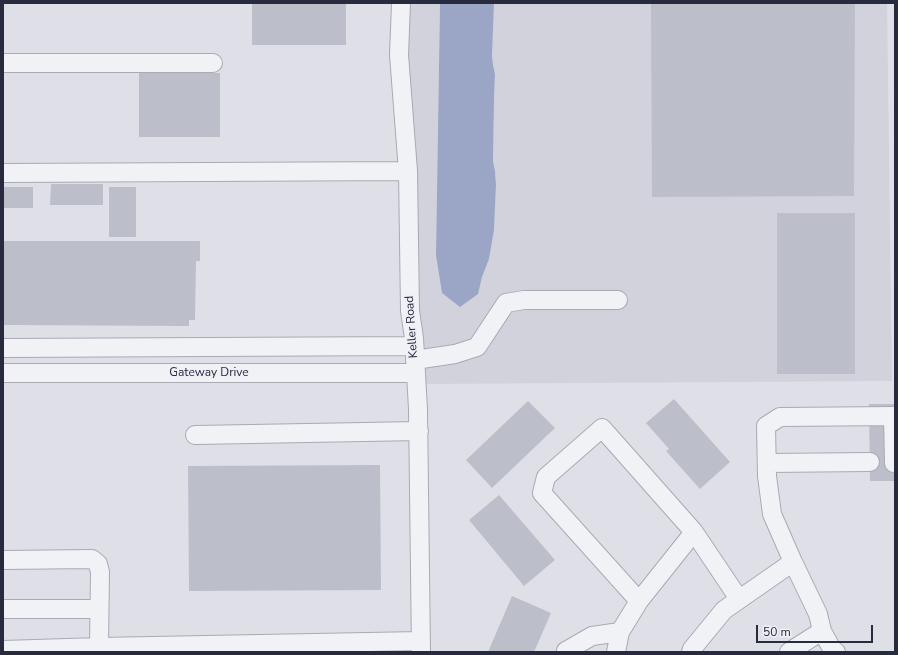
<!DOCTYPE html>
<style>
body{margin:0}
#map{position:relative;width:898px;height:655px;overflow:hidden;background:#dfe0e7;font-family:"Nunito Sans",sans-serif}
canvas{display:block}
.frame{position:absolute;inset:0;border:4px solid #282b3e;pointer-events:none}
.scale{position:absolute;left:756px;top:625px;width:117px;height:18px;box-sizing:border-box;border:2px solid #282b3e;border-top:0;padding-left:5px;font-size:12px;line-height:14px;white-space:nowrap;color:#282b3e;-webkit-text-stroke:3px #eeeff5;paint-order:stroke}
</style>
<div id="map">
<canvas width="898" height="655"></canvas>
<div class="frame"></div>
<div class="scale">50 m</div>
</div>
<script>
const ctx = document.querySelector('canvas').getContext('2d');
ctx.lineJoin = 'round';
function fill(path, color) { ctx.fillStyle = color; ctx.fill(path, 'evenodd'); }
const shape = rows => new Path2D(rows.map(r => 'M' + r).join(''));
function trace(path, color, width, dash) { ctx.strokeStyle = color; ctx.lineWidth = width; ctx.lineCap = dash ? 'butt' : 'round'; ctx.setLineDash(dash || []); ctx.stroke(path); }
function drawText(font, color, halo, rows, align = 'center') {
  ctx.font = font + ' "Nunito Sans",sans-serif'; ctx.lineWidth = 3; ctx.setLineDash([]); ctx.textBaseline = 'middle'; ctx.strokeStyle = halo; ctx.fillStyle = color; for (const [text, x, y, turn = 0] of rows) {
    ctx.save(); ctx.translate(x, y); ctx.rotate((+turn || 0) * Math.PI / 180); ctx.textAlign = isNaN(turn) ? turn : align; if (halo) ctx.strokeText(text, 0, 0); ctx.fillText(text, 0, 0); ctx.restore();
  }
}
fill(shape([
 [409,3,440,3,436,255,478,294,482,277,489,259,494,230,496,185,495,171,493,161,494,99,495,74,493,65,492,56,494,3,887,3,892,381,425,384,418,310,407,55]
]), '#d1d2dc');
fill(shape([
 [440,3,494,3,492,56,493,65,495,74,494,99,493,161,495,171,496,185,494,230,489,259,482,277,478,294,460,307,442,293,436,255]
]), '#9ba5c6');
fill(shape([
 [252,3,346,3,346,45,252,45],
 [651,3,855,3,854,196,652,197],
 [139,73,220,73,220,137,139,137],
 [51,184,103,184,103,205,50,205],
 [3,187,33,187,33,208,3,208],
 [109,187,136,187,136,237,109,237],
 [777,213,855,213,855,374,777,374],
 [3,241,200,241,200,261,196,261,195,320,189,320,189,326,3,325],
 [674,399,730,462,700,489,666,451,669,449,646,423],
 [528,401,555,428,492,488,466,460],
 [869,404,895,404,895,481,870,481],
 [380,465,381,590,189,591,188,466],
 [499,495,555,560,524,586,469,520],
 [512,596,551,613,534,652,488,652]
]), '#bcbeca');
const minor = shape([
 [401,3,399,55,408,171,410,311,414,338,418,409,421,652],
 [3,63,213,63],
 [3,173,408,171],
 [3,348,414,346],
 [415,360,455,354,477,347,506,303,524,300,618,300],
 [3,373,416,373],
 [893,416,894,463,895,463],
 [195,435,419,431],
 [767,463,870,462],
 [3,560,92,559,98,564,100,572,99,647],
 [639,601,694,532],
 [3,609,99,609],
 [3,650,99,647,421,641],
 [566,652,566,651,592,636,620,632,639,601,542,493,546,477,602,428,694,532,739,599],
 [616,652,620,632],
 [691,652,692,649,724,610,793,562],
 [789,652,822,631],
 [836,652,832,649,822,631,818,614,793,562,772,514,767,476,766,426,780,417,895,416]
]);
trace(minor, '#a8aab4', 20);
trace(minor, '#f1f2f6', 18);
drawText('12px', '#282b3e', '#eeeff5', [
 ["Keller Road",412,327,-94],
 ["Gateway Drive",209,373]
]);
</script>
